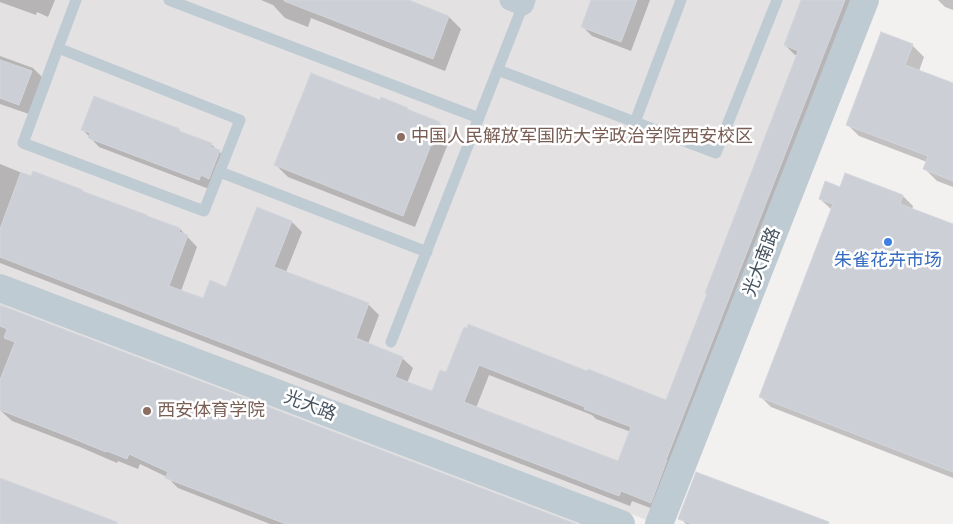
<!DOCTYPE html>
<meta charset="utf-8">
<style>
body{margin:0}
canvas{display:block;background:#f3f0f0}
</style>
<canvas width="953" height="524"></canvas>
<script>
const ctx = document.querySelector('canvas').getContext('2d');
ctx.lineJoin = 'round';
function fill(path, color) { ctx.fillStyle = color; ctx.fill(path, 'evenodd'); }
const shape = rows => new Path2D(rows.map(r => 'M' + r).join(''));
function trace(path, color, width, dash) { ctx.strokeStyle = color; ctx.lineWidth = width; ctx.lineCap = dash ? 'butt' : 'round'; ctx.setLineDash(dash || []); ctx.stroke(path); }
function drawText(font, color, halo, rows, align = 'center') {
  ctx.font = font + ' "PT Sans Narrow","Noto Sans SC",sans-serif'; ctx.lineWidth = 5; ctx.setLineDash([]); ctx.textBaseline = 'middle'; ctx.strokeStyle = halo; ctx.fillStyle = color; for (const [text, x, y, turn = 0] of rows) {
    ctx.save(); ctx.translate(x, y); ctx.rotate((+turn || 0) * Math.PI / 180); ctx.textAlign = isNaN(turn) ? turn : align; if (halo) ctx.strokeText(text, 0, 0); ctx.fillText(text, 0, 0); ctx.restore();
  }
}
fill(shape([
 [0,0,854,0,652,522,0,274],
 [0,298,587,524,0,524]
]), '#e4e1e2');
fill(shape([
 [0,0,55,0,48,17,37,12,36,15,0,2],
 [261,0,405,0,449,17,461,29,445,71,311,18,308,27,285,18,273,5],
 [593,0,650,0,631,51,592,36,582,26],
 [802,0,859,0,661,512,632,501,630,506,0,263,0,164,32,177,180,229,197,247,181,291,203,300,227,288,292,222,302,232,286,272,369,305,379,315,368,344,402,358,413,368,407,383,432,392,447,374,465,329,666,401,798,56,795,55,785,45],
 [489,375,592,415,596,419,631,432,618,463,476,408],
 [938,0,953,0,953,10,945,7],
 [912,45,924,57,919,71,953,84,953,187,937,181,925,169,927,162,859,136,847,124],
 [0,56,33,68,43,78,29,114,0,104],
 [407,109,410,112,439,123,451,136,415,227,288,177,276,165],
 [83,130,179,130,182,133,211,144,229,161,209,189,99,147],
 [841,188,903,196,913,206,912,210,953,226,953,478,771,407,760,396,832,210,820,199],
 [0,306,574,524,270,524,178,488,167,477,140,464,138,469,118,461,117,463,80,447,12,421,0,410],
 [680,518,823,524,686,524]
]), '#0003');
const building = shape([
 [284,0,409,0,449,16,433,59,284,1,284,0],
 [591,0,637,0,621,42,581,27,591,0],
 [801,0,845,0,666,460,667,460,651,503,621,491,619,496,0,257,0,229,21,172,31,176,33,171,83,190,82,191,147,215,147,216,180,228,179,232,188,235,169,286,203,298,210,280,226,287,257,207,292,221,274,267,369,303,356,338,403,357,395,377,432,391,440,370,446,372,464,327,467,328,468,324,587,371,588,369,666,400,707,294,705,293,798,51,784,45,801,0],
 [479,365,585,407,584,409,631,427,618,461,464,402,479,365],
 [881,32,913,44,905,65,953,83,953,181,923,169,928,156,846,125,881,32],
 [0,60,32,71,19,105,0,98,0,60],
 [311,73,380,100,381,97,408,108,407,109,440,122,403,216,274,165,311,73],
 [94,96,180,129,179,131,212,143,211,147,220,150,209,179,201,175,199,180,88,138,90,133,81,130,94,96],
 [845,173,903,195,900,204,953,224,953,472,759,397,833,204,819,199,825,181,840,187,845,173],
 [0,305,576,524,286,524,165,478,168,472,129,454,127,459,107,451,106,452,67,436,0,410,0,380,15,342,4,338,7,329,0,326,0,305],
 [696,472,829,522,828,524,693,524,678,519,696,472],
 [0,478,117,522,117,524,0,524,0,478]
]);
fill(building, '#cccfd6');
trace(building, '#d3d6dc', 1);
trace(shape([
 [169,0,479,118],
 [58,48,240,120,204,211,23,143,58,48,76,0],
 [498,70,716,153,777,0],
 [635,122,681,0],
 [220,172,427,252],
 [391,342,523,5]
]), '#bfcbd3', 11);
trace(shape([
 [510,0,523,5,525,0]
]), '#bfcbd3', 21);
trace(shape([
 [0,288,621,524],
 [659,524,865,0]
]), '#bfcbd3', 28);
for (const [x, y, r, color] of [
 [401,137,5,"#8d6e63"],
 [888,242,5,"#3f7fe0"],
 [147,411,5,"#8d6e63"]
]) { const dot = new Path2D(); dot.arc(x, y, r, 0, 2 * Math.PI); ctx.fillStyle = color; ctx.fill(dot); trace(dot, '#fff', 2); }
drawText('18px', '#785e54', '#fff', [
 ["中国人民解放军国防大学政治学院西安校区",411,137],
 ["西安体育学院",157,411]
], 'left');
drawText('18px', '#366cbe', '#fff', [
 ["朱雀花卉市场",888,261]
]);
drawText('18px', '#465460', '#fff', [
 ["光大南路",762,262,-69],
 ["光大路",310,406,21]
]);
</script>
